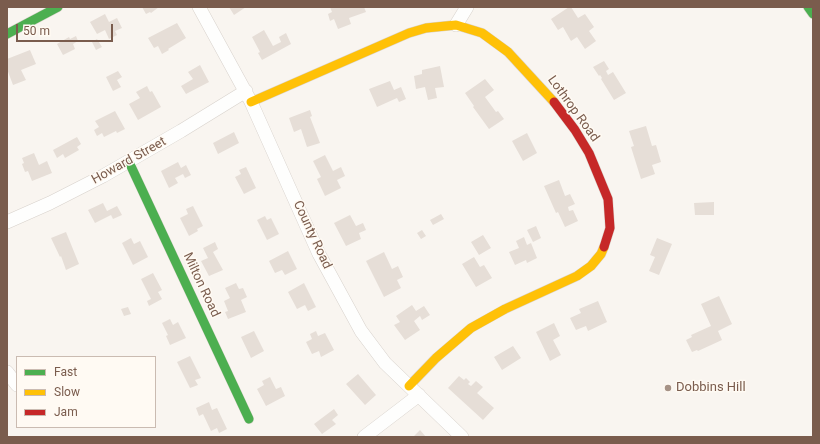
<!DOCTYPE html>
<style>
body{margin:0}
#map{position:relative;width:820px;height:444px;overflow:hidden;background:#f9f5f0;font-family:Roboto,sans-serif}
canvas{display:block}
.frame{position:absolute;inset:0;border:8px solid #7a5c4d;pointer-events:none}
.legend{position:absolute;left:16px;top:356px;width:140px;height:72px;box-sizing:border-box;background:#fffaf3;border:1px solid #cabbb1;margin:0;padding:5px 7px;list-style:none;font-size:12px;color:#7a5c4d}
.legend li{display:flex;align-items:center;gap:8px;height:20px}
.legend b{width:20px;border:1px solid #cabbb1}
.scale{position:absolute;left:16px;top:24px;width:97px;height:18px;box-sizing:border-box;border:2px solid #7a5c4d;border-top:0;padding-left:5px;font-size:12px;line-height:14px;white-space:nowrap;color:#7a5c4d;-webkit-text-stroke:3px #fffaf3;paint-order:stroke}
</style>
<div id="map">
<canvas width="820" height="444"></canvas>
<div class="frame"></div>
<ul class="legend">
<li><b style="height:5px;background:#4caf50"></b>Fast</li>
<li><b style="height:5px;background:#ffc107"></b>Slow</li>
<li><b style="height:5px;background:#c62828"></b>Jam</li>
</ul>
<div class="scale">50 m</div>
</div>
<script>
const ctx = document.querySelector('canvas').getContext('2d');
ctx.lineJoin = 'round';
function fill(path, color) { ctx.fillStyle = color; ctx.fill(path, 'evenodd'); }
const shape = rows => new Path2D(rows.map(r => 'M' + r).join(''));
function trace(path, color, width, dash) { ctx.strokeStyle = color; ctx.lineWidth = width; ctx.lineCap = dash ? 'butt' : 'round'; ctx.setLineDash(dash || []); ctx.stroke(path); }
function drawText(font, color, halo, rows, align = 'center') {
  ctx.font = font + ' Roboto,sans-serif'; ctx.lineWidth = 3; ctx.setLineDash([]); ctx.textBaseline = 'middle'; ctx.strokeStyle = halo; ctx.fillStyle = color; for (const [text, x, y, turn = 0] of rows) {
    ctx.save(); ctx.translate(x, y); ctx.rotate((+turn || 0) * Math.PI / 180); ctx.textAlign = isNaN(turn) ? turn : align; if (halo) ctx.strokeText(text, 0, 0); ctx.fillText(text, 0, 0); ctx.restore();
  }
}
fill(shape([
 [142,7,159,7,151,13,150,12,146,14],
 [229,7,246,7,234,15],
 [330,7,364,7,366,12,349,18,351,24,338,29,334,19,330,21,328,14,332,12],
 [569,7,571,7,578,18,585,14,594,27,589,31,596,41,585,49,577,37,571,41,563,27,558,30,551,19],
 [105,14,109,22,117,18,122,28,115,31,117,35,109,39,105,30,97,34,90,22],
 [177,23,186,38,168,49,169,50,162,54,158,46,154,48,148,38],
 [264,30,273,46,281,42,279,37,286,33,291,44,262,60,258,53,260,52,252,37],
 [76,36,78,41,73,44,75,49,63,55,57,44,69,37,70,39],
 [97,39,102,47,96,50,92,42],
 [30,50,36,64,21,70,26,80,13,85,7,69,7,59],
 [604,61,609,69,606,71,608,75,613,72,626,93,614,100,601,79,602,78,600,75,599,76,593,67],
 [200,65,209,82,186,94,181,86,193,79,188,72],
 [440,66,444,87,435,88,437,98,428,100,425,87,416,89,414,76,422,74,422,70],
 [118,71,122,77,117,80,121,87,113,91,106,77],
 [485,79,494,90,485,97,496,112,498,111,504,119,489,129,473,107,474,106,465,93],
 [390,81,394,90,401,87,406,99,399,102,397,98,377,107,369,89],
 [147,86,150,92,152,91,161,107,138,120,129,104,140,98,136,92],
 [310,110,312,116,310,117,320,143,307,147,301,129,294,132,289,118],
 [115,111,125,129,117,133,116,131,104,137,102,133,97,136,94,130,99,127,95,121],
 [646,126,652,146,656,145,661,162,652,165,655,174,641,179,631,147,634,146,629,131],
 [234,132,239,143,218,154,213,143],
 [527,133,537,153,523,161,512,141],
 [77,137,81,144,77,147,79,150,65,158,63,154,57,158,53,150],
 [34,153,39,165,47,161,52,173,32,181,28,171,25,172,22,164,24,163,22,158],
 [325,155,333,171,341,167,345,176,337,180,341,188,325,196,317,179,321,177,313,161],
 [178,162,181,168,186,165,191,175,185,178,183,174,175,178,178,183,169,188,161,171],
 [246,167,256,188,244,194,235,177,241,174,239,170],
 [559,180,565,196,570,194,575,204,568,207,569,211,573,210,578,221,565,227,558,212,556,213,544,186],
 [714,202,714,215,695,215,694,203],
 [103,203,107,211,117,206,122,215,113,219,111,215,95,223,88,210],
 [193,206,203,226,197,229,198,231,189,236,180,218,188,214,186,209],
 [441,214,444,219,433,225,430,220],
 [350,215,356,226,363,223,366,230,359,233,361,239,346,246,334,223],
 [265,216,267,220,271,218,279,234,267,240,257,220],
 [536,226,541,238,533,242,527,230],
 [422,230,426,236,421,239,417,233],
 [66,232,79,264,66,270,61,256,60,257,51,238],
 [483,235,491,248,479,255,471,242],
 [524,237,527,245,531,243,537,258,527,263,526,260,515,265,509,252,519,248,516,241],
 [131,238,134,244,140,241,148,257,133,265,122,243],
 [657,238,672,244,659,275,649,271,655,257,650,255],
 [215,242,218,249,213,252,223,270,209,276,201,261,208,258,203,248],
 [288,251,297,269,285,275,282,270,275,273,269,261],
 [384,252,392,269,398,266,403,277,397,280,401,288,384,297,366,261],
 [474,257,480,267,484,265,492,278,476,287,462,264],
 [153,273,162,290,158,292,162,299,149,306,147,301,151,299,141,279],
 [236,283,239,289,243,288,247,297,241,300,246,312,228,319,225,312,228,311,224,301,230,298,225,288],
 [304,283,316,307,308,311,305,305,297,309,288,292],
 [719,296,732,324,718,331,722,340,698,351,697,350,692,352,686,340,692,337,691,335,711,326,701,304],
 [598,301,607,322,588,331,586,326,576,330,570,318,581,313,579,309],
 [412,305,416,311,424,306,430,315,422,320,420,316,414,321,420,330,405,340,394,325,400,322,396,316],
 [128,307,131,314,124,316,121,309],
 [170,319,173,325,178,322,186,338,170,345,166,336,168,335,162,323],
 [554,323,560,336,553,340,561,355,550,361,536,332],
 [254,331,264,351,251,358,241,337],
 [316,331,318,336,325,333,334,350,321,357,319,351,312,354,306,342,312,339,310,334],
 [513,346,521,358,502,370,494,357],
 [190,356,201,378,195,380,198,385,190,388,177,362],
 [358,374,376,395,365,405,346,384],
 [459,376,464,380,466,378,470,382,468,384,471,386,476,381,483,387,477,393,494,408,483,420,448,388],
 [270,377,276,389,281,387,285,396,266,406,257,389,264,385,262,381],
 [209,402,212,410,217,408,227,429,219,433,217,428,211,431,203,414,199,416,196,408],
 [334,409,338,415,332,420,336,424,322,434,314,424],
 [420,430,426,437,413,437]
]), '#e6ded7');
const street = shape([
 [199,7,251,102,319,254,361,331,385,363,462,437],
 [456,25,467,7],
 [7,222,50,203,103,176,181,131,246,91],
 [7,372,17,385],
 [364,437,419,395]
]);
const fast = shape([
 [808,7,813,14],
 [7,34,58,7],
 [129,162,249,419]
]);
const slow = shape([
 [251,102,409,33,426,28,456,25,482,33,508,52,554,102],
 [409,386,436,358,471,328,505,309,577,276,591,266,601,254,604,247]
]);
const jam = shape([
 [554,102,575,130,589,153,608,199,610,228,604,247]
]);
trace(street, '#d7d1cb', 14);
trace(fast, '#d9d2cb', 10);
trace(slow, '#d9d2cb', 10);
trace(jam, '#d9d2cb', 10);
trace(street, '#fefefd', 13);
trace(fast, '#4caf50', 9);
trace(slow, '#ffc107', 9);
trace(jam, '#c62828', 9);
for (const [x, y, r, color] of [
 [668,388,4,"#a69286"]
]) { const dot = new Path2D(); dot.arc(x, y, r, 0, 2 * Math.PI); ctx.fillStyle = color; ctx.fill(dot); trace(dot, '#fffaf3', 1.5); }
drawText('13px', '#7a5c4d', '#fffaf3', [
 ["Lothrop Road",573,109,54],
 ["Howard Street",129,161,-29],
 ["County Road",312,235,65],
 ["Milton Road",201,285,65]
]);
drawText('13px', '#7a5c4d', '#fffaf3', [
 ["Dobbins Hill",676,388]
], 'left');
</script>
